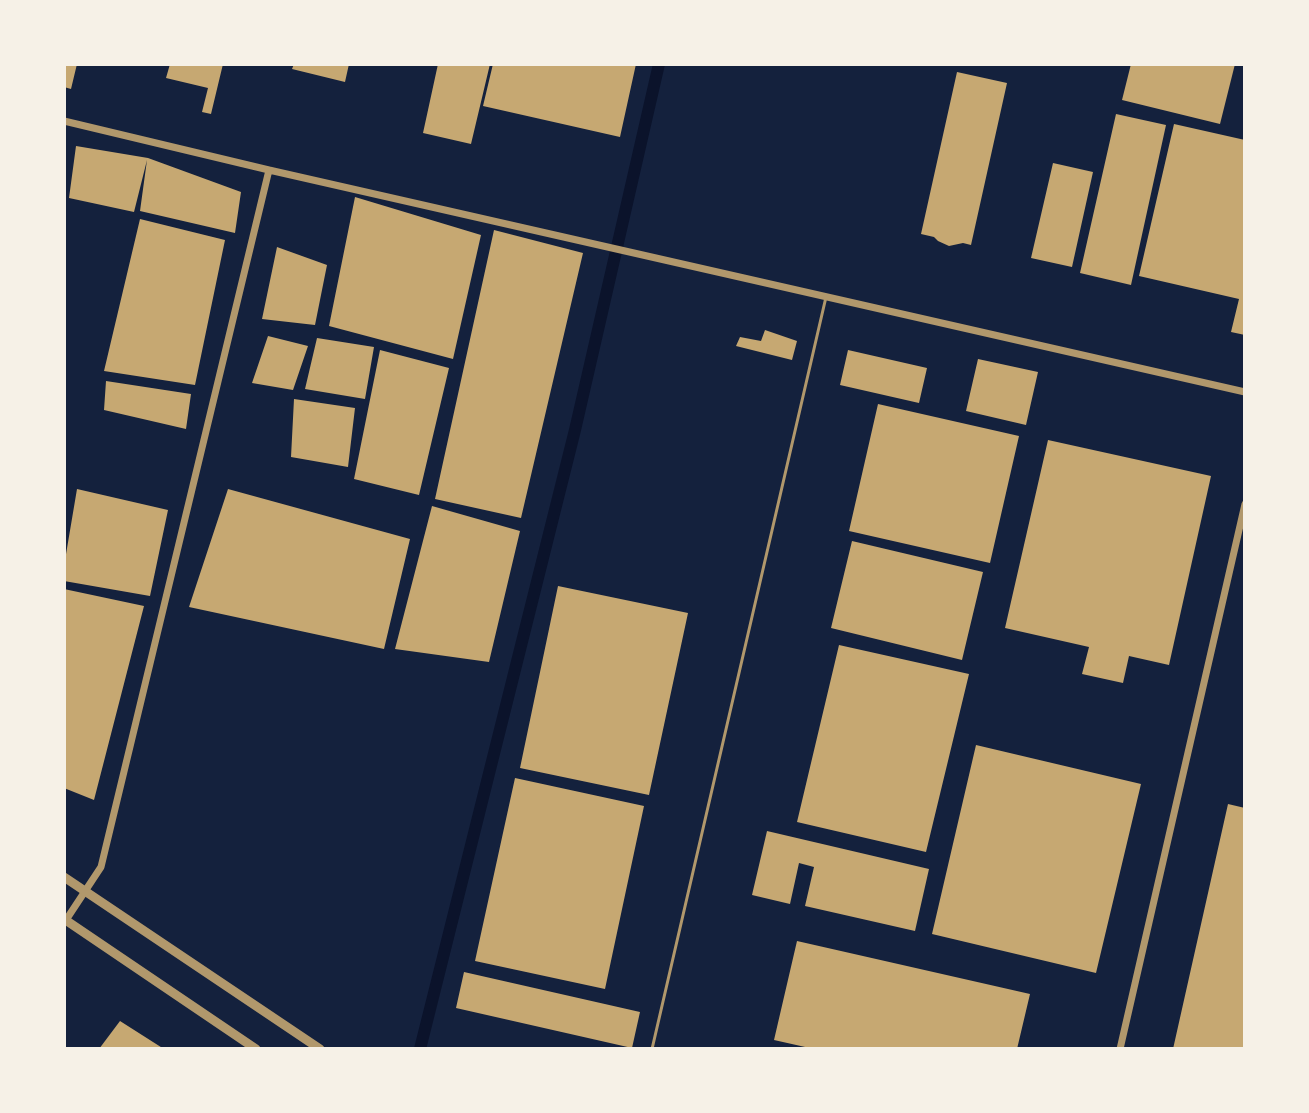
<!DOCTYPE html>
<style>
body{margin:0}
#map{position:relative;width:1309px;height:1113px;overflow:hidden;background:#14213d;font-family:"Roboto Serif",serif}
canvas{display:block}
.frame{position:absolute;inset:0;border:66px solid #f6f1e7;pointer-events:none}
</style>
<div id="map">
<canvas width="1309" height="1113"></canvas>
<div class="frame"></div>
</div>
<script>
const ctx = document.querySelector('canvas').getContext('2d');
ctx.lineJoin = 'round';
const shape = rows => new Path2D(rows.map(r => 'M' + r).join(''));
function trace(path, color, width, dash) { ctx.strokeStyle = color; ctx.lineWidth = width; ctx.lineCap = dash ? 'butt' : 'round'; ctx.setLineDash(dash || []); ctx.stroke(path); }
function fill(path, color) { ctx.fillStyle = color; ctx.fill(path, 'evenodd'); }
trace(shape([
 [420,1049,575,430,659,64]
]), '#0b132b', 12);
fill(shape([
 [64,64,77,64,71,89,64,87],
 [170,64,223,64,211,114,202,112,208,88,166,78],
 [294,64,349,64,345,82,292,69],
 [438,64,490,64,471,144,423,133],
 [493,64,636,64,620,137,483,106],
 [1131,64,1235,64,1220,124,1122,100],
 [957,72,1007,83,971,245,963,243,949,246,938,241,934,237,921,234],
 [1116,114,1166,125,1131,285,1080,273],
 [1174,124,1245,140,1245,335,1231,332,1239,299,1139,276],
 [76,146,148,158,241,192,235,233,140,211,147,160,134,212,69,198],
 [1053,163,1093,172,1072,267,1031,258],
 [355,197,481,235,453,359,329,326],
 [140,219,225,240,195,385,104,371],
 [494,230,583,253,521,518,435,499],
 [277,247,327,265,315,325,262,319],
 [765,330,797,341,792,360,736,346,740,337,761,341],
 [268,336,308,346,293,390,252,383],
 [317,338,374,347,365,399,305,389],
 [380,350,449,368,419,495,354,479],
 [848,350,927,368,919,403,840,385],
 [978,359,1038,372,1026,425,966,411],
 [106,381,191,394,186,429,104,410],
 [294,399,355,408,348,467,291,457],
 [878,404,1019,436,990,563,849,531],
 [1048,440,1211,476,1169,665,1129,656,1123,683,1082,674,1089,647,1005,628],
 [77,489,168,510,150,596,64,581,64,566],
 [228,489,410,539,384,649,189,607],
 [432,506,520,531,489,662,395,649],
 [852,541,983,572,962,660,831,628],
 [558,586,688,613,649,795,520,768],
 [64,589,144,606,94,800,64,788],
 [839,645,969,674,926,852,797,822],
 [976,745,1141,784,1096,973,932,934],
 [515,778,644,806,605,989,475,961],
 [1228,804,1245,808,1245,1049,1173,1049],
 [767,831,929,869,915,931,805,906,814,867,799,863,790,904,752,895],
 [797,941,1030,994,1017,1049,814,1049,774,1040],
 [464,972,640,1012,632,1048,456,1008],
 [120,1021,164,1049,99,1049]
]), '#c6a872');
trace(shape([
 [652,1049,826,297]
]), '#b1986c', 3);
trace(shape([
 [64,121,269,170,1245,392],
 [66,920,101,867,269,170],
 [1120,1049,1245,504]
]), '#b1986c', 7);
trace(shape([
 [64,877,320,1049],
 [64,919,256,1049]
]), '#b1986c', 9);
</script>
